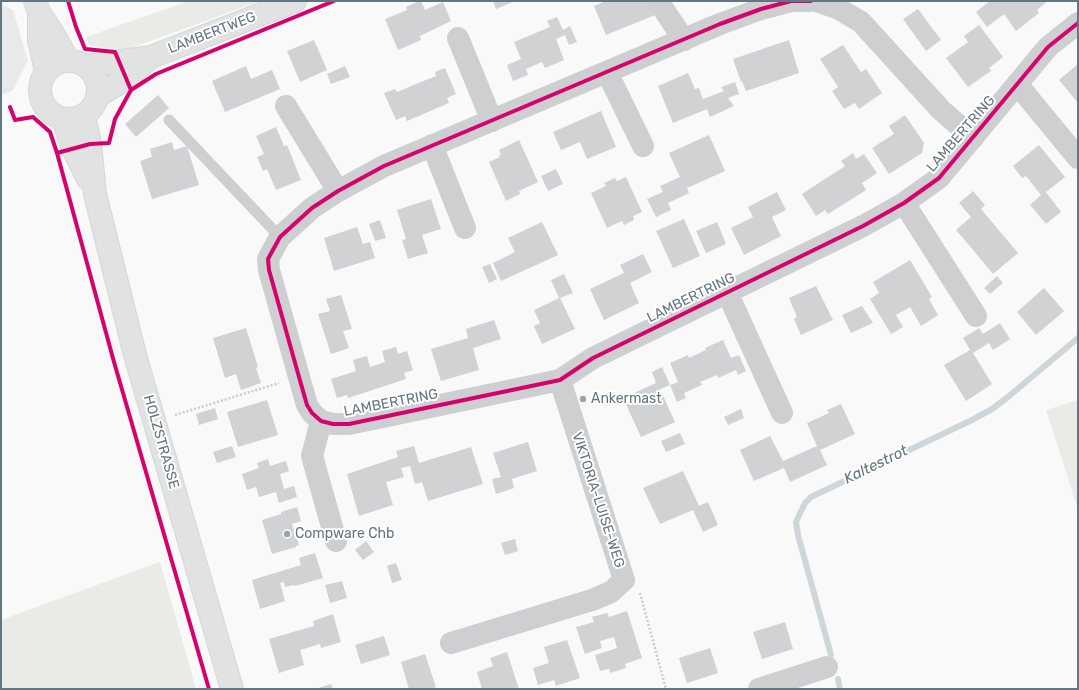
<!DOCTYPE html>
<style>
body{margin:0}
#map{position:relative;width:1079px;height:690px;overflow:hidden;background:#f9f9f9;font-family:Rubik,sans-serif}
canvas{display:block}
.frame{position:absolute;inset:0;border:2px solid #657683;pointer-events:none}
</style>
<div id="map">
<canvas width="1079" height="690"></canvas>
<div class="frame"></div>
</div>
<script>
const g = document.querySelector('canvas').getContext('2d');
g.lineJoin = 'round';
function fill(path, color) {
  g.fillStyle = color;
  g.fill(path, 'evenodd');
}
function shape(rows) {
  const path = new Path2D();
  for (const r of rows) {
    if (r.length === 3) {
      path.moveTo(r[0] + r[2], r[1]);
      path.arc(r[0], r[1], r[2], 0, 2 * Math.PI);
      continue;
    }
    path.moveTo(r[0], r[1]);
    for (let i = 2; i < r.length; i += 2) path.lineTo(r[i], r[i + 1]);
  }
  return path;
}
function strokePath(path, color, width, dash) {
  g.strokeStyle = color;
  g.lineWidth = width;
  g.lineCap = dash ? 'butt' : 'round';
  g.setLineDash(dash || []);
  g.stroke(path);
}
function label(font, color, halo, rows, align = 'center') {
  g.font = font + ' Rubik,sans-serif';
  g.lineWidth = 4;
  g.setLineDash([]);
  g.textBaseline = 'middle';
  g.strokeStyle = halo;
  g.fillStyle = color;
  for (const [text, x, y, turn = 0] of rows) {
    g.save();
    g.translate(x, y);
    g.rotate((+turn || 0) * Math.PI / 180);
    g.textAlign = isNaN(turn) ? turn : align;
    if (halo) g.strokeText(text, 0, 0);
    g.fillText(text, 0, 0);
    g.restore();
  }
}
fill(shape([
 [1,4,13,10,28,61,12,91,1,95]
]), '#e8e9e9');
fill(shape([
 [189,1,260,1,123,51,89,45,86,37],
 [1078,400,1078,509,1046,410],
 [160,562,196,689,1,689,1,620]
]), '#e8ebe6');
strokePath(shape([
 [831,655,798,535,796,522,805,503,811,497,972,420,992,409,1008,397,1078,338],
 [838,679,840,689]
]), '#ced6d9', 6);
fill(shape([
 [419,1,421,1,425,10,443,2,451,21,420,36,421,40,398,50,385,19,407,10,406,7],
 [493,1,515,1,496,9],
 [606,1,649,1,655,15,606,35,594,6],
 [990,1,1048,1,1037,10,1039,13,1016,31,1004,14,987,27,976,12],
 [918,9,941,40,926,51,903,19],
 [557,17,563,30,570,26,577,42,569,45,565,35,556,39,564,60,545,68,542,62,526,69,528,75,513,81,507,65,521,59,514,42,550,27,547,21],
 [979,25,1003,57,989,68,991,71,968,87,946,58,968,42,964,36],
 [314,40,327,70,300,82,287,51],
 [789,40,799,73,746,91,742,81,741,82,733,59],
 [843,45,861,72,866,69,882,93,859,109,855,103,844,109,832,91,838,87,820,59],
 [1078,64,1078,103,1059,80],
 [246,66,251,79,272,70,280,89,225,112,212,81],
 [345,66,350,77,331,84,327,74],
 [445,68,456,94,447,98,449,103,407,121,405,116,396,120,384,93,395,89,397,92,416,84,436,76,435,72],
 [688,73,695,89,699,88,703,99,724,91,721,87,735,82,739,94,728,98,734,106,710,117,707,109,673,123,658,86],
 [158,95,169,108,136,137,125,124],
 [601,111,616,147,587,159,580,142,561,150,553,132],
 [905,115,924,143,922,153,889,174,872,148,894,134,889,126],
 [276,127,284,146,287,145,301,180,276,190,267,169,263,171,257,157,264,154,256,136],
 [709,135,725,171,687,188,689,193,668,203,671,210,656,217,647,199,663,192,660,186,680,177,669,153],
 [519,140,538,182,519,191,520,194,506,201,489,162,500,157,499,155,501,155,499,150],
 [172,142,174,150,187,146,199,185,152,199,140,161,152,157,150,149],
 [1039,145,1065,177,1046,192,1061,212,1046,224,1030,205,1041,195,1026,176,1022,178,1013,166],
 [853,153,856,159,864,154,877,173,862,183,866,190,828,214,825,210,816,216,802,194,845,166,841,161],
 [556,169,563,184,548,191,541,176],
 [626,177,642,212,633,216,634,220,624,225,622,221,607,228,591,193,606,186,604,183,615,178,617,181],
 [973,191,985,205,981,209,1018,253,993,274,969,245,956,230,971,217,959,203],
 [777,192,786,210,772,217,781,236,744,255,731,228,753,217,748,207],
 [431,199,441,229,422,235,428,253,408,259,402,240,406,239,397,210],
 [684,219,700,256,673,268,656,231],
 [380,220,386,238,375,241,369,224],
 [542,222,558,255,501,281,493,263,515,252,508,238],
 [717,222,726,244,706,253,696,231],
 [357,227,363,244,370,242,375,258,334,271,324,238],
 [643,254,652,272,630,283,639,303,604,320,590,289,624,273,620,265],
 [910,260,932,297,929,299,938,315,921,326,910,307,896,315,903,327,891,334,870,299,879,293,873,282],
 [490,264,497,279,489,283,482,267],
 [564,274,573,293,560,298,575,329,542,344,534,326,540,323,534,310,559,298,551,280],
 [997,276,1003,283,990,294,984,288],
 [816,286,833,320,801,335,794,319,797,317,789,298],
 [1044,288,1064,311,1036,335,1017,312],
 [341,295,352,329,343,331,349,348,331,354,318,314,330,311,326,299],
 [862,306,873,323,851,333,842,315],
 [494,320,501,339,473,348,479,370,441,381,431,349,468,338,466,329],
 [1000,323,1010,339,993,350,989,343,973,353,992,384,966,401,944,365,970,350,963,338,979,328,983,334],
 [246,328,258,367,256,368,261,383,241,390,236,374,225,378,213,338],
 [723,340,731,358,739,355,746,371,738,375,736,370,718,378,717,375,700,382,702,385,684,393,686,398,677,402,670,385,678,382,670,363,688,355,689,358,706,350,705,348],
 [396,347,398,354,407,351,413,370,404,373,406,379,348,398,347,395,337,398,331,379,356,371,353,360,367,356,370,367,385,362,382,351],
 [662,367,670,385,660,389,675,422,641,437,623,398,656,383,652,372],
 [267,400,278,435,238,447,227,412],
 [841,404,855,434,820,450,827,465,790,482,784,468,754,481,740,450,770,436,783,461,817,446,807,423,829,413,827,410],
 [215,408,218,419,199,425,196,414],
 [741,409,744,418,728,425,724,417],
 [680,433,685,444,666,452,661,441],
 [528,442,537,471,512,479,514,488,496,494,492,479,501,477,493,453],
 [232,446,236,457,217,463,213,452],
 [414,446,419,463,471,447,483,484,428,501,422,482,415,484,410,466,401,468,404,477,386,482,393,505,359,516,347,474,398,457,396,451],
 [268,459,270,466,286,461,289,471,280,474,284,489,294,486,297,497,279,503,276,492,259,497,256,487,247,490,242,474,259,468,257,463],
 [683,471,699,506,708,502,718,525,703,532,693,510,660,524,643,488],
 [297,507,301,521,292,524,299,545,296,546,296,547,272,554,262,520,281,514,281,512],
 [515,539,518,551,505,555,501,543],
 [366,541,374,552,363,560,355,550],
 [315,553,323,578,295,586,294,585,285,587,284,582,280,583,285,601,260,609,252,580,301,565,299,558],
 [396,563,402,580,392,583,387,566],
 [342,581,347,598,330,603,325,585],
 [627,611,642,658,625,664,626,668,610,673,609,669,600,671,595,655,617,648,614,637,600,641,602,648,585,654,576,627,594,622,592,617,607,613,609,617],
 [333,614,341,642,321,648,320,644,300,650,304,665,279,673,269,639,314,626,313,621],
 [785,622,793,649,762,659,753,632],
 [384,636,390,655,361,664,355,645],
 [567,640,580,678,556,686,554,680,538,685,533,668,549,663,544,647],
 [710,648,718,673,687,683,679,658],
 [507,652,519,689,482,689,477,672,493,666,490,658],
 [425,654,436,687,431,689,409,689,401,662],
 [331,684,333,689,315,689]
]), '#d0d2d3');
const secondary = shape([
 [35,1,39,12,54,35,68,60],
 [39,12,39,40,46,71],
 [69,90,29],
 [87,66,151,57,295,1],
 [98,96,127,78,151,57],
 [84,115,90,144,95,194,135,355,232,689],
 [63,119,73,149,88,179]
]);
strokePath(secondary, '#d5d6d7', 24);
strokePath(shape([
 [175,415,279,383],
 [640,593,666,689]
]), '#cbcccd', 2.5, [2, 2]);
strokePath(shape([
 [169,120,280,237]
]), '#cecfd0', 11);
strokePath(shape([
 [658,1,684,40],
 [811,1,791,1,761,9,720,24,384,166,338,191,312,208,280,237,268,259,269,270,299,377,307,405,312,413,321,421,333,424,349,424,560,380,593,358,863,226,904,203,939,178,1048,47,1078,23],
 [816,1,837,8,861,22,941,110,973,138],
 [458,38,492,121],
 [607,72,643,146],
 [1017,84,1078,158],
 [286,106,338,191],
 [432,145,465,228],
 [904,203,976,316],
 [727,292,782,413],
 [321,421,312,456,336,541],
 [451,643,592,600,611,592,624,580,560,380],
 [759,689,827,667]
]), '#cecfd0', 22);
strokePath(secondary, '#e1e2e2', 22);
strokePath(shape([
 [811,1,791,1,761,9,720,24,384,166,338,191,312,208,280,237,268,259,269,270,299,377,307,405,312,413,321,421,333,424,349,424,560,380,593,358,863,226,904,203,939,178,1048,47,1078,23],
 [131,90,156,74,334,1],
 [10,107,15,120,33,117,50,132,57,153,90,144,109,143,115,119,131,90,115,52,85,49,76,27,68,1],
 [57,153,114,362,209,689]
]), '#d6006c', 4);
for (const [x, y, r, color] of [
 [583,399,4,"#99a4ac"],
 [287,534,4,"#99a4ac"]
]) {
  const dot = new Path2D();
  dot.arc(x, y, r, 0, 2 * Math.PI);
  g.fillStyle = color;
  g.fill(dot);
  strokePath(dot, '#fff', 1.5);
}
label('14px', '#657683', '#fff', [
 ["LAMBERTWEG",212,33,-21],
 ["LAMBERTRING",961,134,-49],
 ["LAMBERTRING",691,298,-26],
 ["LAMBERTRING",391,403,-11],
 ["HOLZSTRASSE",161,442,74],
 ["VIKTORIA-LUISE-WEG",598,500,72]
]);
label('14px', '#657683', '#fff', [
 ["Ankermast",591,399],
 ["Compware Chb",295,534]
], 'left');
label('italic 15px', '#60757c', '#fff', [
 ["Kaltestrot",876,465,-26]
]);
</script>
